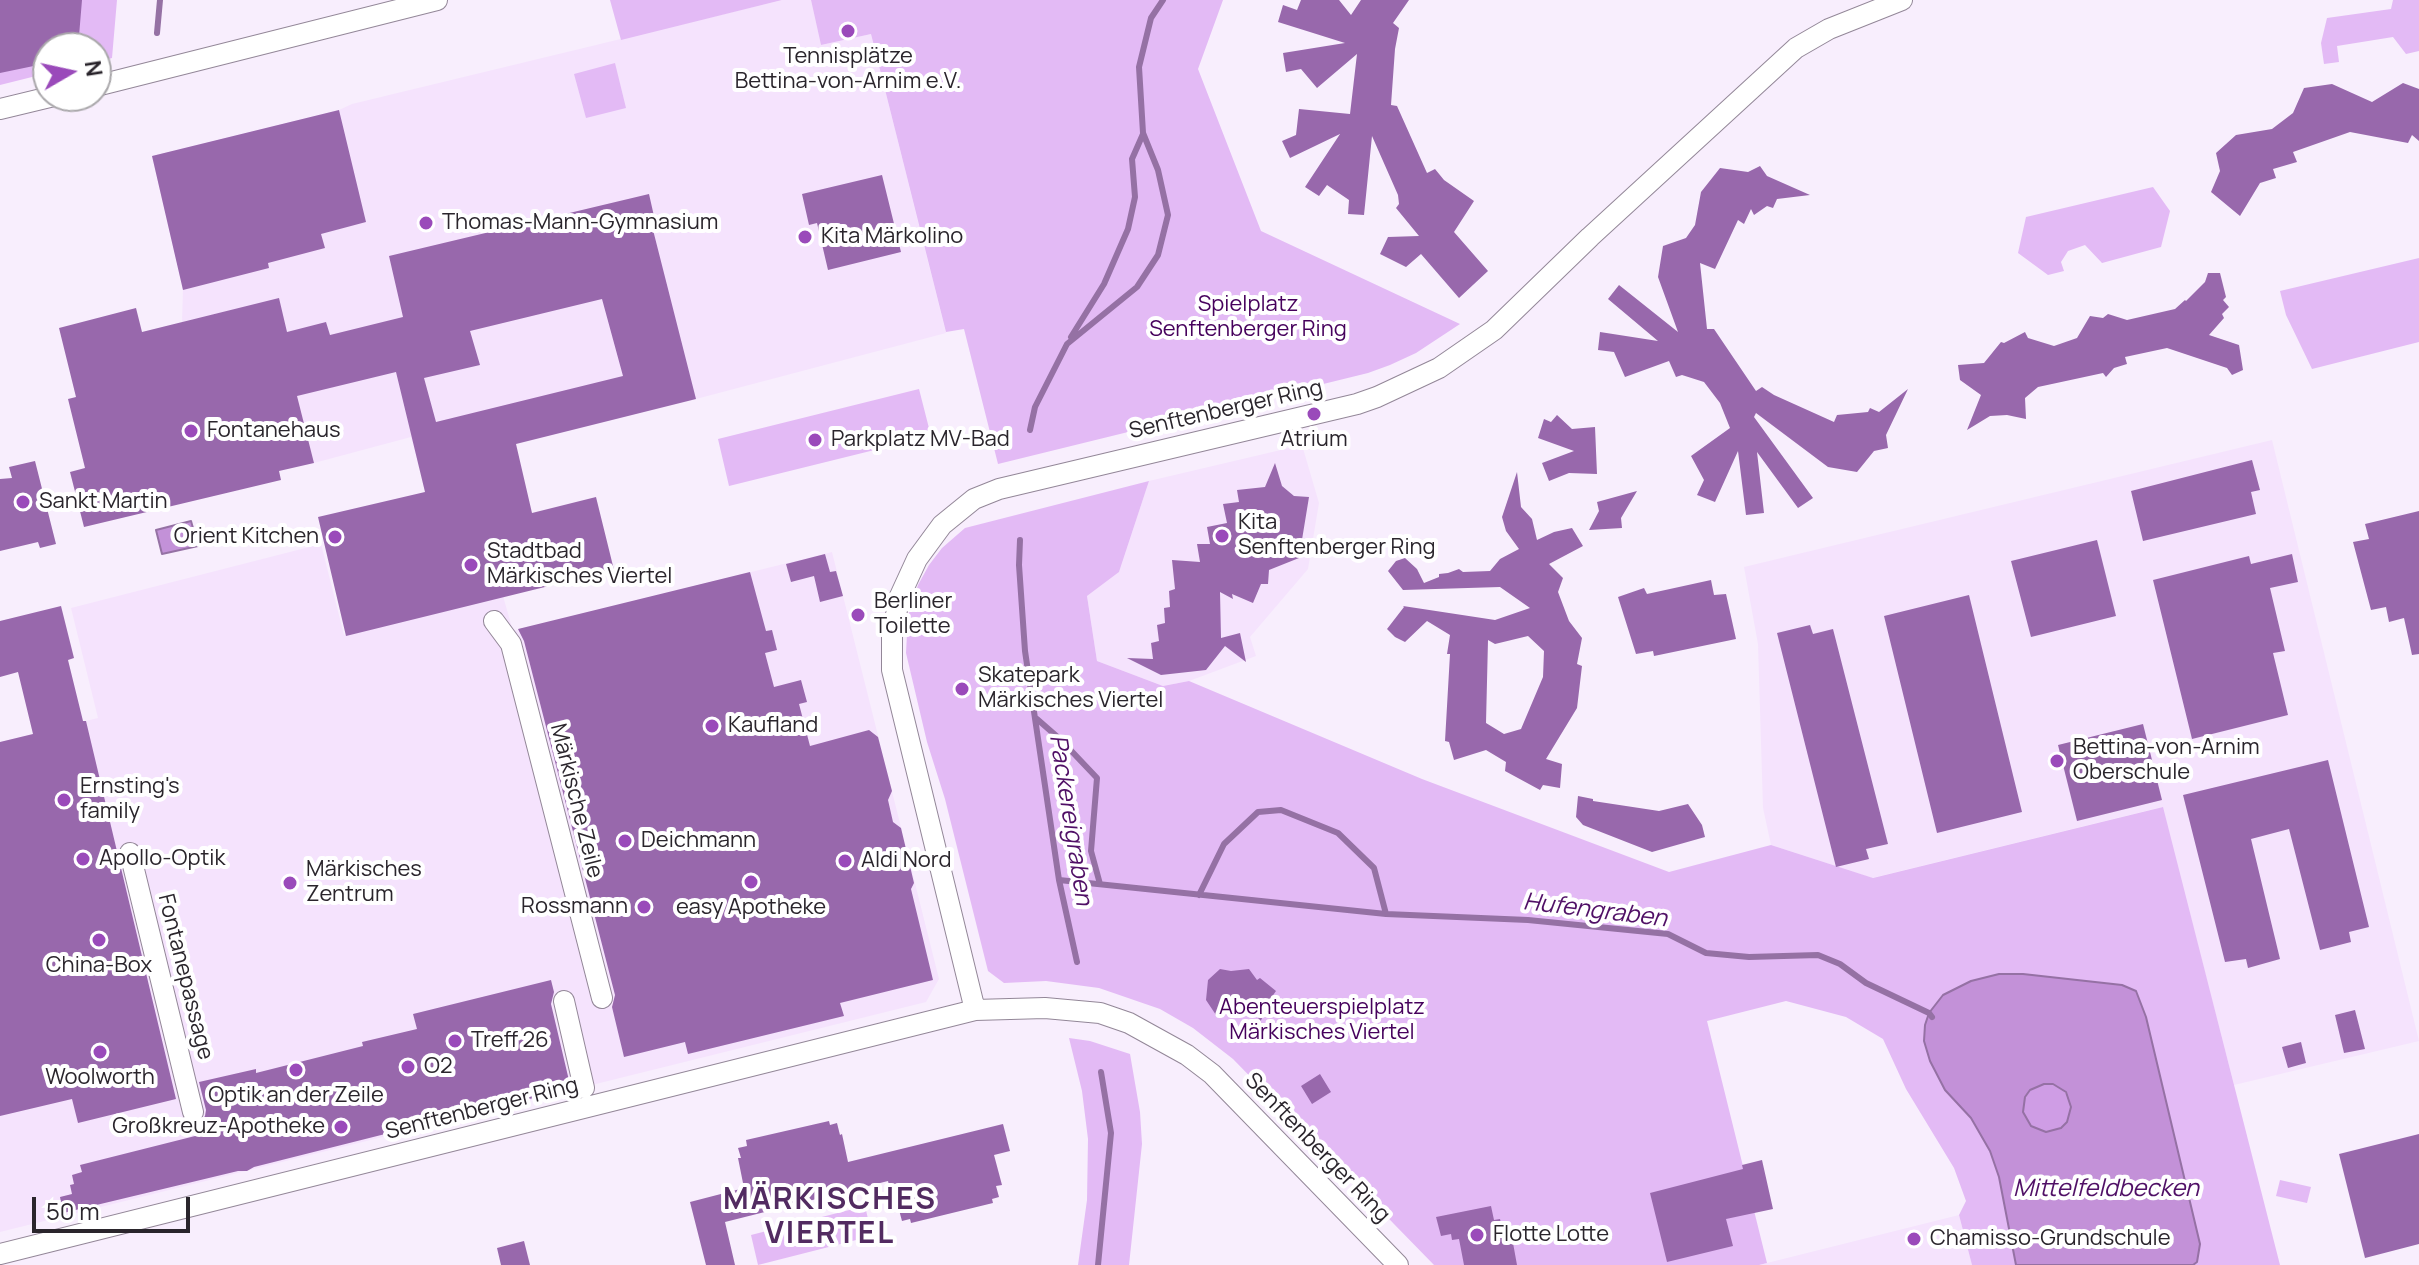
<!DOCTYPE html>
<meta charset="utf-8">
<style>
body{margin:0}
#map{position:relative;width:2419px;height:1265px;overflow:hidden;background:#f8eefd;font-family:Manrope,sans-serif}
canvas{display:block}
.north{position:absolute;left:32px;top:32px;width:80px;height:80px;box-sizing:border-box;background:#fff;border:2px solid #aaa8ab;border-radius:50%;rotate:81deg;font-size:22px;font-weight:700;line-height:32px;text-align:center;color:#2a252c}
.north::after{content:'';display:block;margin:auto;width:28px;height:36px;background:#9a4aba;clip-path:polygon(50% 0,100% 100%,50% 72%,0 100%)}
.scale{position:absolute;left:32px;top:1197px;width:158px;height:36px;box-sizing:border-box;border:4px solid #2a252c;border-top:0;padding-left:10px;font-size:24px;line-height:28px;white-space:nowrap;color:#2a252c;-webkit-text-stroke:6px #fff;paint-order:stroke}
</style>
<div id="map">
<canvas width="2419" height="1265"></canvas>
<div class="north">N</div>
<div class="scale">50 m</div>
</div>
<script>
const g = document.querySelector('canvas').getContext('2d');
g.lineJoin = 'round';
function fill(path, color) {
  g.fillStyle = color;
  g.fill(path, 'evenodd');
}
function shape(rows) {
  const path = new Path2D();
  for (const r of rows) {
    if (r.length === 3) {
      path.moveTo(r[0] + r[2], r[1]);
      path.arc(r[0], r[1], r[2], 0, 2 * Math.PI);
      continue;
    }
    path.moveTo(r[0], r[1]);
    for (let i = 2; i < r.length; i += 2) path.lineTo(r[i], r[i + 1]);
  }
  return path;
}
function strokePath(path, color, width, dash) {
  g.strokeStyle = color;
  g.lineWidth = width;
  g.lineCap = dash ? 'butt' : 'round';
  g.setLineDash(dash || []);
  g.stroke(path);
}
function label(font, color, halo, rows, align = 'center') {
  g.font = font + ' Manrope,sans-serif';
  g.lineWidth = 8;
  g.setLineDash([]);
  g.textBaseline = 'middle';
  g.strokeStyle = halo;
  g.fillStyle = color;
  for (const [text, x, y, turn = 0] of rows) {
    g.save();
    g.translate(x, y);
    g.rotate((+turn || 0) * Math.PI / 180);
    g.textAlign = isNaN(turn) ? turn : align;
    if (halo) g.strokeText(text, 0, 0);
    g.fillText(text, 0, 0);
    g.restore();
  }
}
fill(shape([
 [782,0,811,0,821,45,871,34,946,333,696,399,419,468,411,437,314,463,297,396,279,299,182,322,183,290,152,156,339,110,352,104],
 [2272,440,2419,1041,2234,1085,2162,807,1872,878,1771,845,1763,808,1758,644,1744,567],
 [1302,445,1319,503,1308,569,1250,637,1256,656,1189,681,1163,686,1097,661,1087,596,1119,572,1149,481],
 [321,544,344,635,503,596,513,631,832,552,939,979,926,1002,0,1232,0,742,98,718,71,608],
 [1959,1215,1972,1265,1759,1265]
]), '#f5e3fd');
fill(shape([
 [0,0,117,0,112,58,96,62,96,48,48,48,48,73,0,85],
 [610,0,782,0,621,40],
 [811,0,1223,0,1198,69,1261,231,1460,324,1416,353,1390,365,1368,373,998,464,964,329,946,332,871,34,821,45],
 [2393,0,2419,0,2419,51,2406,54,2393,37,2337,46,2339,62,2324,64,2321,43,2327,18,2391,9],
 [615,63,626,108,586,118,574,74],
 [2153,187,2170,211,2161,247,2102,263,2085,245,2068,251,2061,262,2064,271,2048,275,2018,253,2026,217],
 [2419,258,2419,342,2312,369,2286,315,2280,291],
 [919,389,931,436,729,486,718,439],
 [1149,481,1119,572,1087,596,1097,661,1163,686,1189,681,1422,779,1669,872,1771,845,1873,878,2163,807,2280,1265,2193,1265,2197,1262,2200,1244,2146,1017,2136,991,2122,985,2023,974,2000,974,1971,981,1945,1090,1971,1118,1990,1151,1999,1177,2016,1265,1972,1265,1959,1215,1966,1201,1954,1168,1906,1089,1883,1039,1846,1017,1786,1001,1707,1021,1767,1263,1759,1265,1434,1265,1233,1059,1193,1028,1160,1009,1099,988,1046,981,1004,983,988,971,945,799,927,742,906,653,908,616,918,585,929,565,942,548,965,528],
 [1069,1038,1090,1041,1130,1054,1140,1112,1142,1144,1129,1265,1078,1265,1087,1200,1088,1139,1082,1091],
 [2280,1180,2311,1187,2307,1203,2276,1196],
 [865,1206,872,1236,758,1265,751,1235]
]), '#e3baf5');
fill(shape([
 [2047,1108,24]
]), '#cf9de5');
const water = shape([
 [191,521,198,546,162,554,156,530,191,521],
 [1999,974,2023,974,2122,985,2136,991,2146,1017,2200,1244,2197,1262,2193,1265,2016,1265,1999,1177,1990,1151,1971,1118,1945,1090,1930,1061,1924,1041,1925,1025,1929,1013,1943,995,1971,981,1999,974],
 [2044,1084,2053,1084,2066,1092,2071,1107,2067,1122,2061,1128,2046,1132,2031,1126,2023,1112,2025,1097,2030,1090,2044,1084]
]);
fill(water, '#c391d8');
strokePath(water, '#9571a4', 2);
strokePath(shape([
 [157,33,160,0],
 [1071,337,1104,284,1128,229,1135,197,1132,159,1143,134],
 [1030,430,1035,407,1067,344,1137,287,1158,255,1168,215,1158,170,1143,133,1139,67,1151,18,1163,0],
 [1020,540,1019,565,1025,651,1059,880,1077,962],
 [1037,719,1061,740,1097,778,1091,851,1100,884],
 [1059,880,1386,914,1528,920,1668,934,1706,953,1749,957,1818,955,1840,964,1866,983,1929,1013,1932,1017],
 [1199,895,1224,844,1258,812,1281,810,1338,833,1374,868,1386,914],
 [1098,1265,1111,1133,1101,1072]
]), '#9571a4', 6);
fill(shape([
 [0,0,82,0,78,48,48,48,48,63,0,73],
 [1301,0,1339,0,1351,15,1361,0,1409,0,1393,23,1399,28,1395,49,1391,105,1397,106,1427,173,1435,169,1444,180,1474,201,1454,232,1488,271,1459,298,1421,254,1406,267,1380,254,1388,237,1419,236,1396,208,1399,204,1398,195,1372,136,1364,215,1348,214,1349,200,1327,185,1319,196,1305,187,1340,134,1290,158,1282,141,1296,135,1299,109,1350,114,1357,54,1317,88,1301,69,1286,72,1283,53,1345,43,1278,22,1283,5,1297,10],
 [2403,83,2419,89,2419,141,2412,135,2408,143,2350,132,2293,152,2297,162,2273,169,2276,178,2260,183,2240,216,2211,192,2220,171,2216,153,2236,135,2272,129,2293,113,2304,88,2332,84,2372,102],
 [339,110,366,222,321,234,325,248,268,263,269,268,183,290,152,156],
 [1760,166,1767,176,1810,195,1777,199,1773,208,1767,206,1754,215,1751,209,1744,224,1738,220,1715,269,1700,263,1707,329,1714,329,1756,391,1762,387,1774,395,1834,422,1837,415,1868,412,1870,408,1879,412,1908,389,1886,435,1888,448,1874,451,1857,472,1828,467,1756,413,1754,417,1813,498,1798,508,1757,452,1764,513,1746,515,1738,451,1715,502,1697,495,1704,480,1691,456,1730,428,1720,403,1704,382,1682,375,1676,377,1669,361,1625,377,1614,352,1598,350,1600,332,1658,341,1608,299,1619,285,1678,332,1658,277,1663,246,1686,238,1695,225,1701,192,1720,168,1748,172],
 [882,175,901,252,828,270,817,223,809,225,802,194],
 [649,194,656,225,652,226,696,399,516,444,532,513,596,497,614,570,346,636,318,517,425,492,396,372,297,396,314,463,279,471,281,480,84,527,70,472,85,468,68,399,76,397,59,328,136,308,142,332,279,298,287,332,326,322,330,335,403,317,389,256],
 [602,299,623,376,436,422,424,378,480,365,470,331],
 [2208,273,2220,273,2226,297,2223,300,2229,307,2222,314,2224,318,2209,335,2239,345,2243,370,2232,375,2227,368,2167,348,2125,357,2127,364,2114,368,2106,377,2103,373,2038,387,2025,398,2026,419,2007,415,1990,416,1967,430,1981,395,1960,380,1958,365,1984,363,2001,342,2004,343,2025,332,2028,338,2054,346,2077,338,2090,316,2103,318,2108,314,2127,320,2175,309,2185,300,2186,301,2205,282],
 [1557,415,1572,429,1595,427,1597,474,1569,473,1549,481,1542,463,1574,451,1538,438,1544,419,1551,422],
 [2252,460,2260,490,2251,492,2256,514,2143,541,2131,491],
 [35,461,56,544,40,548,38,542,0,551,0,479,12,478,9,467],
 [1275,463,1282,486,1294,496,1309,497,1299,558,1269,570,1268,584,1261,584,1253,603,1232,594,1233,599,1220,592,1221,638,1240,633,1246,662,1225,646,1206,670,1161,675,1127,658,1153,659,1151,643,1159,641,1157,625,1165,623,1164,608,1170,607,1169,591,1175,589,1172,560,1200,562,1197,544,1210,544,1207,527,1227,523,1223,504,1239,502,1237,490,1265,487],
 [1517,472,1521,507,1532,519,1537,540,1554,532,1572,528,1583,546,1549,564,1563,578,1558,592,1569,621,1582,638,1577,664,1582,666,1577,708,1546,759,1562,764,1560,788,1543,785,1540,790,1505,771,1506,762,1486,750,1454,760,1449,742,1445,741,1450,654,1447,654,1450,635,1427,621,1405,642,1395,637,1387,629,1404,607,1403,606,1495,620,1530,608,1500,587,1403,590,1388,571,1396,561,1405,558,1417,569,1424,583,1439,577,1439,574,1448,573,1459,569,1463,572,1490,571,1500,559,1519,549,1506,531,1502,517],
 [1528,636,1544,651,1543,677,1521,729,1504,734,1486,723,1488,640,1495,644],
 [1637,491,1621,518,1622,528,1589,530,1599,511,1597,502],
 [2419,511,2419,654,2412,655,2404,618,2389,622,2386,607,2371,610,2353,542,2369,539,2365,524],
 [2097,540,2116,616,2031,637,2011,561],
 [825,554,830,572,836,571,843,596,820,602,814,576,791,582,786,564],
 [2292,554,2298,582,2270,588,2285,651,2273,653,2288,715,2192,739,2153,580,2249,556,2251,564],
 [750,572,766,631,772,630,777,650,765,653,774,687,801,680,807,702,799,704,810,746,869,730,878,737,892,791,888,800,893,822,901,828,914,883,911,889,933,980,840,1003,844,1016,688,1054,685,1042,624,1057,612,1007,615,995,524,641,518,629],
 [1711,580,1714,595,1726,594,1736,639,1654,656,1653,651,1636,654,1618,597,1644,588,1647,594],
 [1969,595,2022,812,1937,833,1884,616],
 [61,606,74,658,68,660,83,721,86,721,176,1099,78,1123,72,1099,0,1116,0,742,33,734,18,672,0,677,0,621],
 [1810,625,1813,634,1833,629,1888,844,1866,849,1869,859,1836,867,1777,633],
 [2143,724,2162,800,2077,821,2058,745],
 [2328,760,2369,927,2349,932,2351,942,2320,950,2289,829,2251,839,2280,959,2248,968,2246,959,2225,962,2183,795],
 [1578,796,1593,799,1593,801,1659,811,1688,804,1702,825,1705,837,1652,852,1583,825,1576,817],
 [1220,969,1231,971,1249,969,1257,980,1260,978,1276,991,1269,1001,1260,1023,1254,1005,1242,1017,1226,1013,1216,1015,1206,1000,1208,980],
 [551,980,554,992,551,1004,571,1089,425,1124,418,1128,409,1128,254,1167,247,1171,238,1171,63,1213,60,1197,72,1194,70,1185,74,1184,72,1175,82,1172,80,1165,203,1134,200,1123,205,1116,206,1110,199,1082,256,1069,256,1073,363,1046,362,1042,417,1029,413,1014],
 [2355,1010,2365,1049,2344,1053,2335,1015],
 [2301,1042,2306,1063,2288,1068,2282,1047],
 [1320,1074,1331,1092,1312,1104,1301,1086],
 [829,1121,830,1125,837,1123,840,1135,842,1134,848,1162,1003,1124,1010,1151,994,1155,1002,1185,996,1186,999,1197,992,1199,993,1203,911,1223,910,1219,902,1221,899,1210,895,1211,888,1181,725,1222,735,1265,706,1265,690,1202,744,1188,738,1158,741,1158,738,1148,747,1146,746,1140],
 [2419,1134,2419,1244,2365,1258,2339,1154],
 [1762,1160,1773,1209,1726,1219,1733,1246,1667,1262,1650,1193,1743,1169,1742,1165],
 [1491,1206,1494,1220,1500,1219,1506,1245,1513,1243,1517,1265,1464,1265,1459,1239,1452,1240,1451,1234,1441,1236,1436,1217],
 [524,1241,530,1265,501,1265,497,1248]
]), '#9868ac');
const street = shape([
 [96,86,437,0],
 [0,109,54,96],
 [494,621,511,644,602,998],
 [130,853,193,1112],
 [564,1001,584,1088],
 [975,1010,892,670,892,633,900,596,917,559,942,525,974,499,999,489,1357,404,1377,397,1439,368,1494,330,1590,237,1796,48,1829,29,1902,0],
 [0,1254,975,1010,1045,1008,1100,1013,1129,1023,1187,1055,1212,1074,1398,1265]
]);
strokePath(street, '#938798', 22);
strokePath(street, '#fff', 20);
for (const [x, y, r, color] of [
 [848,31,8,"#9a4aba"],
 [426,223,8,"#9a4aba"],
 [805,237,8,"#9a4aba"],
 [1314,414,8,"#9a4aba"],
 [191,431,8,"#9a4aba"],
 [815,440,8,"#9a4aba"],
 [23,502,8,"#9a4aba"],
 [1222,536,8,"#9a4aba"],
 [335,537,8,"#9a4aba"],
 [471,565,8,"#9a4aba"],
 [858,615,8,"#9a4aba"],
 [962,689,8,"#9a4aba"],
 [712,726,8,"#9a4aba"],
 [2057,761,8,"#9a4aba"],
 [64,800,8,"#9a4aba"],
 [625,841,8,"#9a4aba"],
 [83,859,8,"#9a4aba"],
 [845,861,8,"#9a4aba"],
 [751,882,8,"#9a4aba"],
 [290,883,8,"#9a4aba"],
 [644,907,8,"#9a4aba"],
 [99,940,8,"#9a4aba"],
 [455,1041,8,"#9a4aba"],
 [100,1052,8,"#9a4aba"],
 [408,1067,8,"#9a4aba"],
 [296,1070,8,"#9a4aba"],
 [341,1127,8,"#9a4aba"],
 [1477,1235,8,"#9a4aba"],
 [1914,1239,8,"#9a4aba"]
]) {
  const dot = new Path2D();
  dot.arc(x, y, r, 0, 2 * Math.PI);
  g.fillStyle = color;
  g.fill(dot);
  strokePath(dot, '#fff', 3);
}
label('22px', '#2a252c', '#fff', [
 ["Tennisplätze",848,57,"center"],
 ["Bettina-von-Arnim e.V.",848,82,"center"],
 ["Thomas-Mann-Gymnasium",442,223],
 ["Kita Märkolino",821,237],
 ["Fontanehaus",207,431],
 ["Parkplatz MV-Bad",831,440],
 ["Atrium",1314,440,"center"],
 ["Sankt Martin",39,502],
 ["Kita",1238,523],
 ["Senftenberger Ring",1238,548],
 ["Orient Kitchen",319,537,"right"],
 ["Stadtbad",487,552],
 ["Märkisches Viertel",487,577],
 ["Berliner",874,602],
 ["Toilette",874,627],
 ["Skatepark",978,676],
 ["Märkisches Viertel",978,701],
 ["Kaufland",728,726],
 ["Bettina-von-Arnim",2073,748],
 ["Oberschule",2073,773],
 ["Ernsting's",80,787],
 ["family",80,812],
 ["Deichmann",641,841],
 ["Apollo-Optik",99,859],
 ["Aldi Nord",861,861],
 ["Märkisches",306,870],
 ["Zentrum",306,895],
 ["Rossmann",628,907,"right"],
 ["easy Apotheke",751,908,"center"],
 ["China-Box",99,966,"center"],
 ["Treff 26",471,1041],
 ["O2",424,1067],
 ["Woolworth",100,1078,"center"],
 ["Optik an der Zeile",296,1096,"center"],
 ["Großkreuz-Apotheke",325,1127,"right"],
 ["Flotte Lotte",1493,1235],
 ["Chamisso-Grundschule",1930,1239]
], 'left');
label('22px', '#46015c', '#fff', [
 ["Spielplatz",1248,305],
 ["Senftenberger Ring",1248,330],
 ["Abenteuerspielplatz",1322,1008],
 ["Märkisches Viertel",1322,1033]
]);
label('22px', '#2a252c', '#fff', [
 ["Senftenberger Ring",1226,410,-13],
 ["Märkische Zeile",576,801,76],
 ["Fontanepassage",185,977,76],
 ["Senftenberger Ring",482,1109,-14],
 ["Senftenberger Ring",1317,1148,46]
]);
label('italic 24px', '#501066', '#fff', [
 ["Packereigraben",1070,820,81],
 ["Hufengraben",1595,911,7],
 ["Mittelfeldbecken",2106,1189]
]);
g.letterSpacing = '2px';
label('bold 30px', '#522b61', '#fff', [
 ["MÄRKISCHES",830,1201],
 ["VIERTEL",830,1235]
]);
g.letterSpacing = '0px';
</script>
